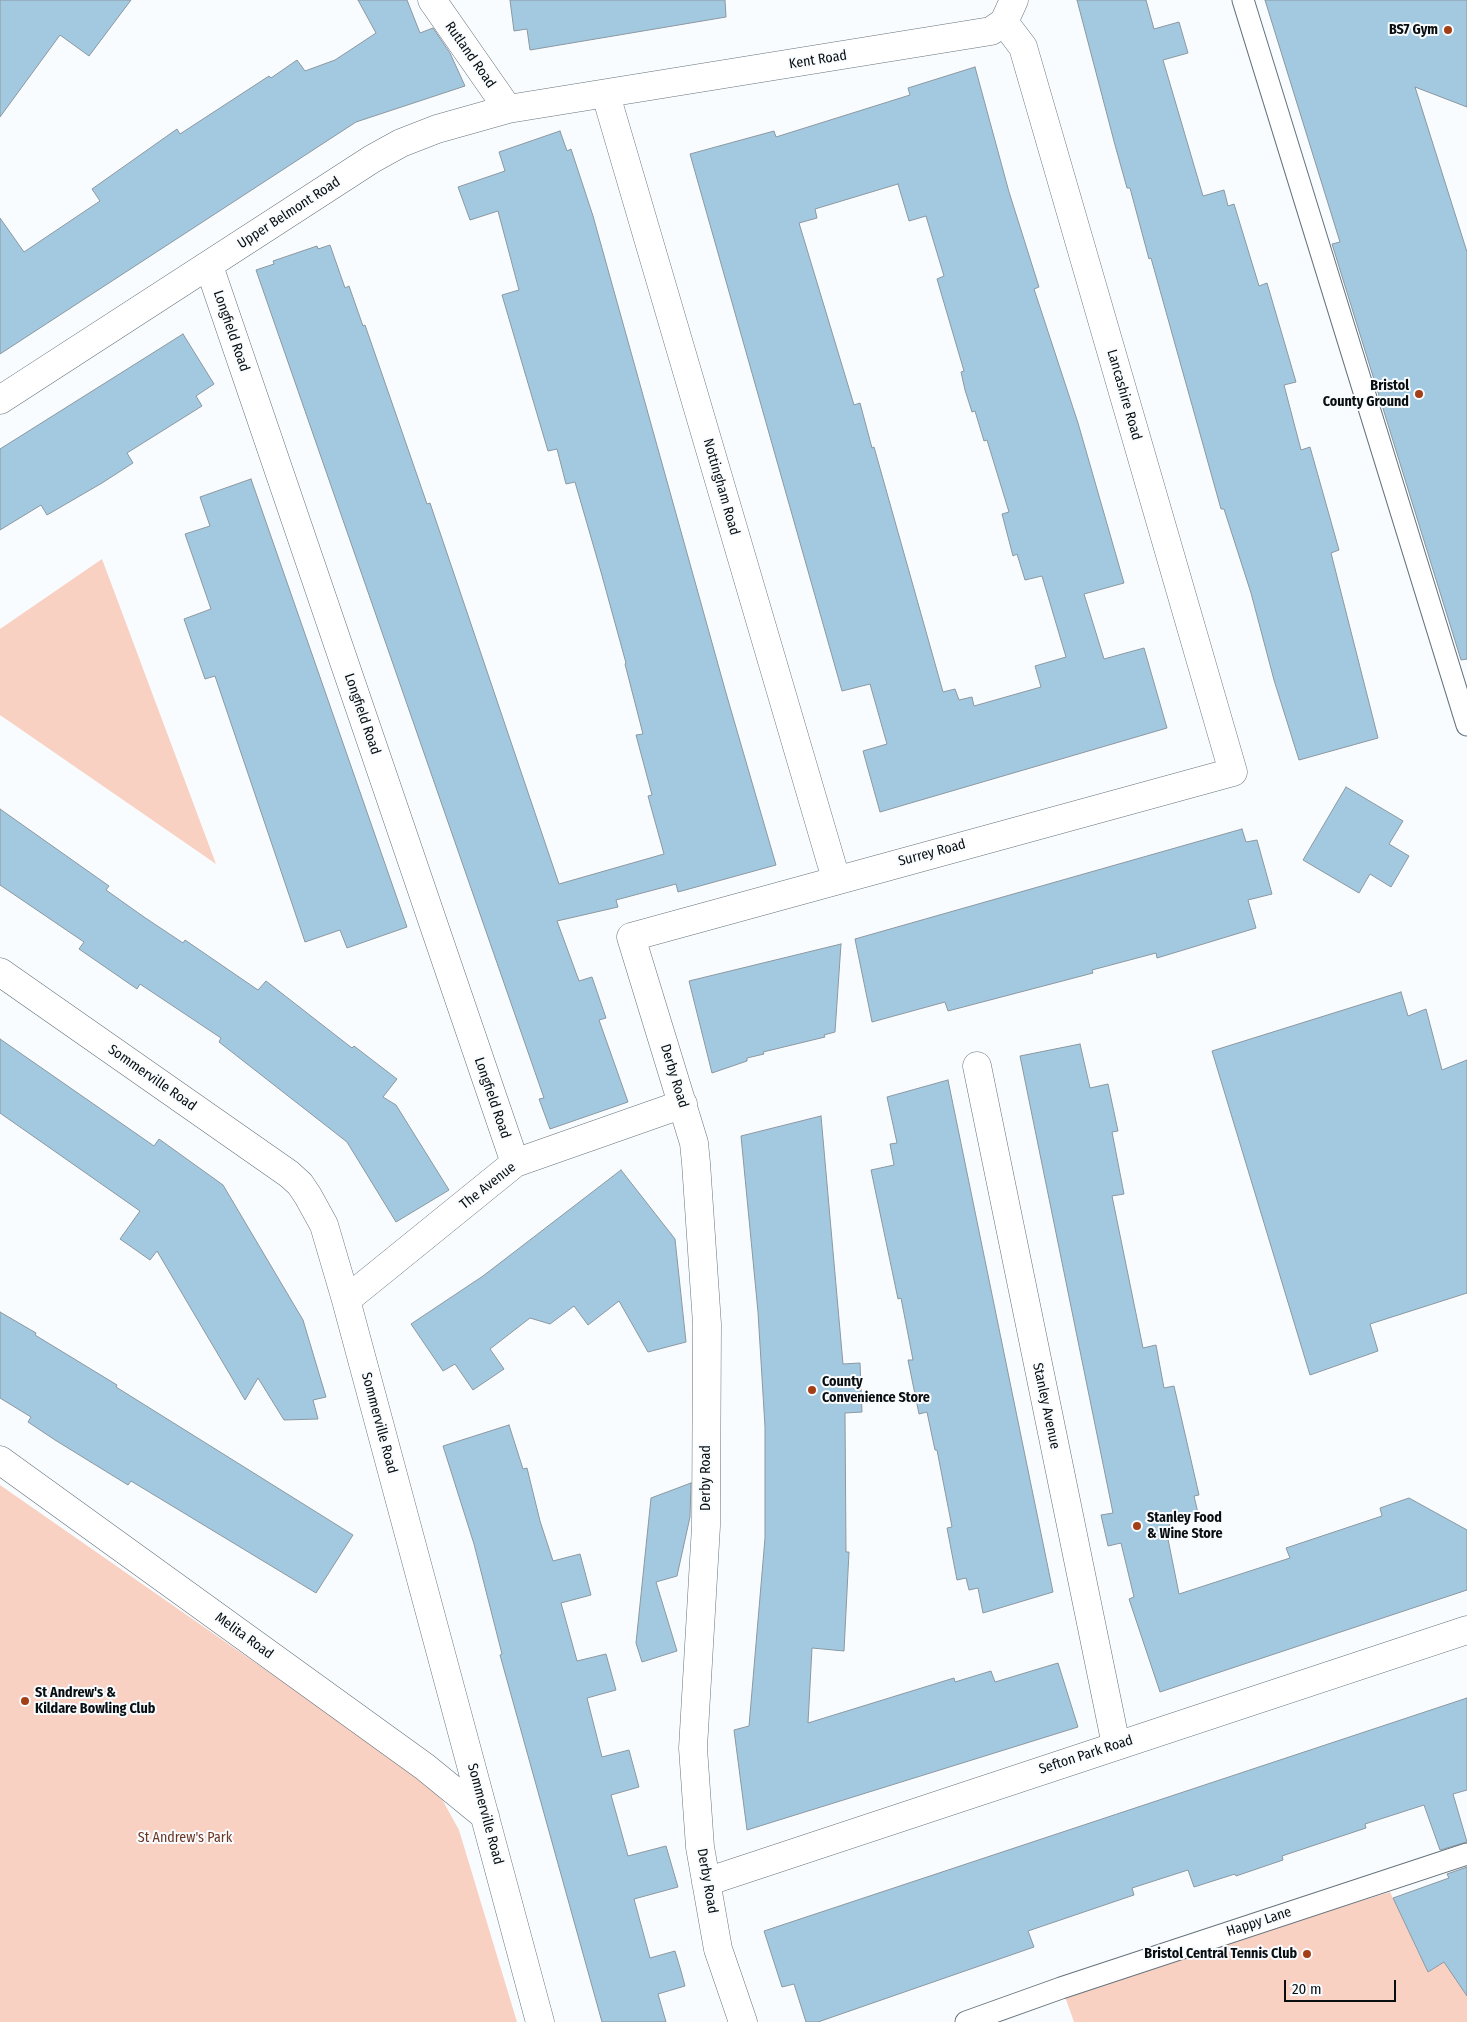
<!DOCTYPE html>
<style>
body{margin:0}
#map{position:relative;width:1467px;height:2022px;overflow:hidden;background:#f9fcfe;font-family:"Fira Sans Condensed",sans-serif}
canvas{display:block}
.scale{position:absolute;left:1284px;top:1980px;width:112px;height:22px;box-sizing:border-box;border:2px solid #090e11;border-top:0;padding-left:6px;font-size:15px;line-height:18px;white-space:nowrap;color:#090e11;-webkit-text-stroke:4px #f9fcfe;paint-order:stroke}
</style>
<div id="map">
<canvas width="1467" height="2022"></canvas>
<div class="scale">20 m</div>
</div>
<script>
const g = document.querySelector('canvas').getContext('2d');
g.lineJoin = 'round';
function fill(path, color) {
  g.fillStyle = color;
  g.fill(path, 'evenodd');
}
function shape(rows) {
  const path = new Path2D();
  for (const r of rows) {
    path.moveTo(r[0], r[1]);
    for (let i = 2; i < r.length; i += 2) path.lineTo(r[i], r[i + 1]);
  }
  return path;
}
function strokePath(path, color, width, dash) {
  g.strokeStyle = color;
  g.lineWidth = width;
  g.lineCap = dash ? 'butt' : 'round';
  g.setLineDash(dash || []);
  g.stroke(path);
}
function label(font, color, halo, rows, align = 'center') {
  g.font = font + ' "Fira Sans Condensed",sans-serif';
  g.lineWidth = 4;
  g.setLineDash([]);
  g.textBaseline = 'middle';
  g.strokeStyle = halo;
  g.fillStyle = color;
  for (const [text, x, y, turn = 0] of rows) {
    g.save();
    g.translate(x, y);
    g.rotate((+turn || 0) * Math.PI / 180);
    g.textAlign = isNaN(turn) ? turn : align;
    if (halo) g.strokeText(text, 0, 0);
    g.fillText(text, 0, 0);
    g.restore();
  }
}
fill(shape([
 [102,559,216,864,0,715,0,629],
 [0,1485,418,1776,443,1801,459,1830,517,2022,0,2022],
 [1390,1892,1428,1972,1444,1962,1467,1996,1467,2022,1074,2022,1064,1994]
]), '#f9d1c3');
const building = shape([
 [0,0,131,0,89,56,60,35,0,117,0,0],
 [358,0,407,0,420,33,433,28,450,53,465,86,356,122,0,354,0,218,24,252,100,201,92,189,177,129,180,134,269,76,271,78,297,60,305,71,335,60,376,33,358,0],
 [510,0,725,0,726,17,530,50,527,29,514,31,510,0],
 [1077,0,1146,0,1154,29,1179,22,1188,53,1163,60,1203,196,1224,190,1228,206,1234,204,1259,286,1267,283,1296,382,1284,385,1301,450,1310,447,1339,550,1331,553,1378,738,1299,760,1274,680,1251,593,1224,509,1221,509,1151,258,1149,259,1130,188,1127,188,1115,145,1077,0],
 [1265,0,1467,0,1467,107,1415,87,1467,252,1467,659,1461,660,1332,244,1340,242,1265,0],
 [975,67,1009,192,1039,287,1034,289,1078,423,1124,583,1084,594,1104,659,1144,648,1167,728,880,812,863,751,887,744,870,684,842,691,690,154,774,131,776,137,910,95,908,88,975,67],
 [898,184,909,221,926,216,944,276,937,279,964,371,961,372,965,390,972,412,975,411,984,441,987,440,1009,512,1002,514,1013,556,1017,554,1025,580,1042,576,1066,657,1035,666,1041,687,974,706,972,697,959,700,955,689,943,692,874,447,872,448,860,403,854,405,799,223,817,218,815,209,898,184],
 [560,131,567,151,571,149,593,216,726,693,776,865,678,892,676,884,616,900,618,907,557,921,579,981,592,977,606,1018,599,1020,628,1102,550,1129,539,1099,544,1098,256,270,274,264,273,261,317,246,318,249,330,245,345,288,349,286,363,326,365,325,427,504,430,503,559,884,664,854,648,796,652,795,636,735,643,734,625,664,626,663,601,572,575,482,566,484,557,449,548,451,502,295,519,290,498,211,470,220,458,187,505,171,499,152,560,131],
 [183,334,214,384,196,396,202,406,127,453,133,463,102,483,47,515,41,505,0,530,0,449,183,334],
 [251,479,407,927,347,948,340,930,305,942,215,676,205,679,184,619,211,609,185,534,210,526,200,497,251,479],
 [1346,787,1403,821,1389,844,1409,856,1391,887,1370,874,1359,893,1303,860,1346,787],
 [0,809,109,886,106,890,144,917,183,943,185,940,258,990,266,981,352,1048,354,1046,397,1079,383,1097,396,1105,449,1190,396,1222,347,1142,219,1042,221,1038,140,984,137,989,79,949,84,942,0,885,0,809],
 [1242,829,1246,842,1257,840,1272,894,1248,900,1256,928,1157,958,1156,953,1092,970,1093,973,948,1011,945,1002,872,1022,855,939,1242,829],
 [841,944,835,1032,824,1035,825,1037,763,1052,764,1054,747,1058,747,1061,712,1073,689,981,841,944],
 [1401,992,1408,1016,1426,1009,1442,1070,1467,1060,1467,1293,1370,1324,1378,1351,1310,1375,1212,1051,1401,992],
 [0,1039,154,1146,159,1139,223,1185,303,1320,326,1397,313,1400,318,1419,284,1420,258,1378,245,1400,157,1251,150,1260,120,1239,140,1211,0,1113,0,1039],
 [1080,1044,1090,1088,1108,1084,1118,1131,1112,1132,1124,1194,1112,1196,1143,1348,1156,1345,1164,1388,1174,1386,1199,1495,1194,1496,1198,1513,1169,1519,1171,1533,1167,1534,1179,1594,1290,1558,1286,1548,1382,1516,1380,1508,1409,1498,1467,1530,1467,1590,1160,1692,1129,1599,1134,1597,1121,1543,1108,1546,1101,1515,1113,1513,1020,1056,1080,1044],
 [948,1080,1053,1592,983,1613,978,1588,969,1590,966,1578,957,1580,947,1528,952,1527,937,1450,935,1450,927,1412,919,1414,908,1360,913,1360,901,1298,898,1299,871,1170,894,1165,890,1144,897,1143,887,1097,948,1080],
 [821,1116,843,1364,860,1363,862,1412,845,1413,846,1552,849,1552,844,1651,812,1648,808,1723,954,1678,955,1682,991,1671,995,1682,1058,1663,1078,1727,747,1830,734,1730,749,1726,765,1538,765,1427,758,1312,741,1136,821,1116],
 [621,1170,675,1239,686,1342,648,1352,619,1301,588,1325,574,1306,550,1324,530,1318,490,1349,504,1369,473,1390,455,1364,443,1371,411,1324,483,1276,621,1170],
 [0,1312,36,1333,35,1335,117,1385,116,1387,353,1535,316,1593,131,1481,128,1485,55,1440,28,1422,31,1417,0,1398,0,1312],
 [509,1425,523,1469,527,1468,540,1521,553,1561,580,1554,591,1595,561,1603,577,1661,606,1654,616,1690,587,1698,602,1757,629,1750,639,1787,611,1795,628,1856,666,1846,678,1887,634,1899,650,1958,675,1951,681,1971,685,1986,658,1994,666,2022,602,2022,500,1655,502,1654,474,1544,443,1446,509,1425],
 [691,1483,690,1517,677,1576,656,1582,677,1651,642,1662,636,1643,651,1498,691,1483],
 [1467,1698,1467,1790,1453,1794,1467,1842,1440,1850,1424,1805,1365,1824,1366,1828,1282,1856,1283,1860,1236,1876,1235,1874,1194,1887,1188,1870,1132,1888,1134,1895,1028,1931,1034,1947,818,2022,806,2022,794,1984,782,1987,764,1931,1467,1698],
 [1467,1867,1467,1996,1444,1962,1428,1972,1393,1898,1449,1878,1447,1874,1467,1867]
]);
fill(building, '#a3c9e1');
strokePath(building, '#8b98a1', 1);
const lane = shape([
 [1243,0,1467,725],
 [966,2022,1061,1988,1467,1854]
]);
const street = shape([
 [432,0,508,109],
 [606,95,836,879],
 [209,266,515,1163],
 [0,400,372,159,401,143,437,129,508,109,991,31,1004,22,1014,0],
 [0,972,289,1174,300,1184,308,1196,324,1225,346,1300,540,2022],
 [977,1066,1116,1745],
 [346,1300,515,1163,683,1104],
 [0,1460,425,1767,485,1816],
 [706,1882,1467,1630],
 [743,2022,718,1949,700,1847,693,1748,706,1526,707,1324,696,1163,694,1143,631,937,1233,772,1023,47,1004,22]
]);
strokePath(lane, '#66737c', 23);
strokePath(street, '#66737c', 29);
strokePath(lane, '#fff', 21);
strokePath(street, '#fff', 28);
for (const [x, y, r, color] of [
 [1448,30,5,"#a43e17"],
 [1419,394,5,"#a43e17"],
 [812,1390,5,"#a43e17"],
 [1137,1526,5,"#a43e17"],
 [25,1701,5,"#a43e17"],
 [1307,1954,5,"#a43e17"]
]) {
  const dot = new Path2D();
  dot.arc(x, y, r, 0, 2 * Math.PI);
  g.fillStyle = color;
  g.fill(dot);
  strokePath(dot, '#f9fcfe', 2);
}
label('bold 14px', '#090e11', '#f9fcfe', [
 ["BS7 Gym",1438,30],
 ["Bristol",1409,386],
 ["County Ground",1409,402],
 ["County",822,1382,"left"],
 ["Convenience Store",822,1398,"left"],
 ["Stanley Food",1147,1518,"left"],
 ["& Wine Store",1147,1534,"left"],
 ["St Andrew's &",35,1693,"left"],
 ["Kildare Bowling Club",35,1709,"left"],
 ["Bristol Central Tennis Club",1297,1954]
], 'right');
label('14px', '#090e11', '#f9fcfe', [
 ["Rutland Road",470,55,55],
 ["Kent Road",818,60,-9],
 ["Upper Belmont Road",289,213,-33],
 ["Longfield Road",231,331,71],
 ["Lancashire Road",1124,395,74],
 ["Nottingham Road",721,487,74],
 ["Longfield Road",362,714,71],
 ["Surrey Road",932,853,-15],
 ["Derby Road",674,1076,73],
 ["Sommerville Road",152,1078,35],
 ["Longfield Road",492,1098,71],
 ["The Avenue",488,1186,-38],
 ["Stanley Avenue",1046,1406,78],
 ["Sommerville Road",379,1423,75],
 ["Derby Road",706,1478,-90],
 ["Melita Road",244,1636,36],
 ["Sefton Park Road",1086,1755,-18],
 ["Sommerville Road",485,1814,75],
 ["Derby Road",707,1881,80],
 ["Happy Lane",1259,1922,-18]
]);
label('14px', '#6b3522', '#f9fcfe', [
 ["St Andrew's Park",185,1838]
]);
</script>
